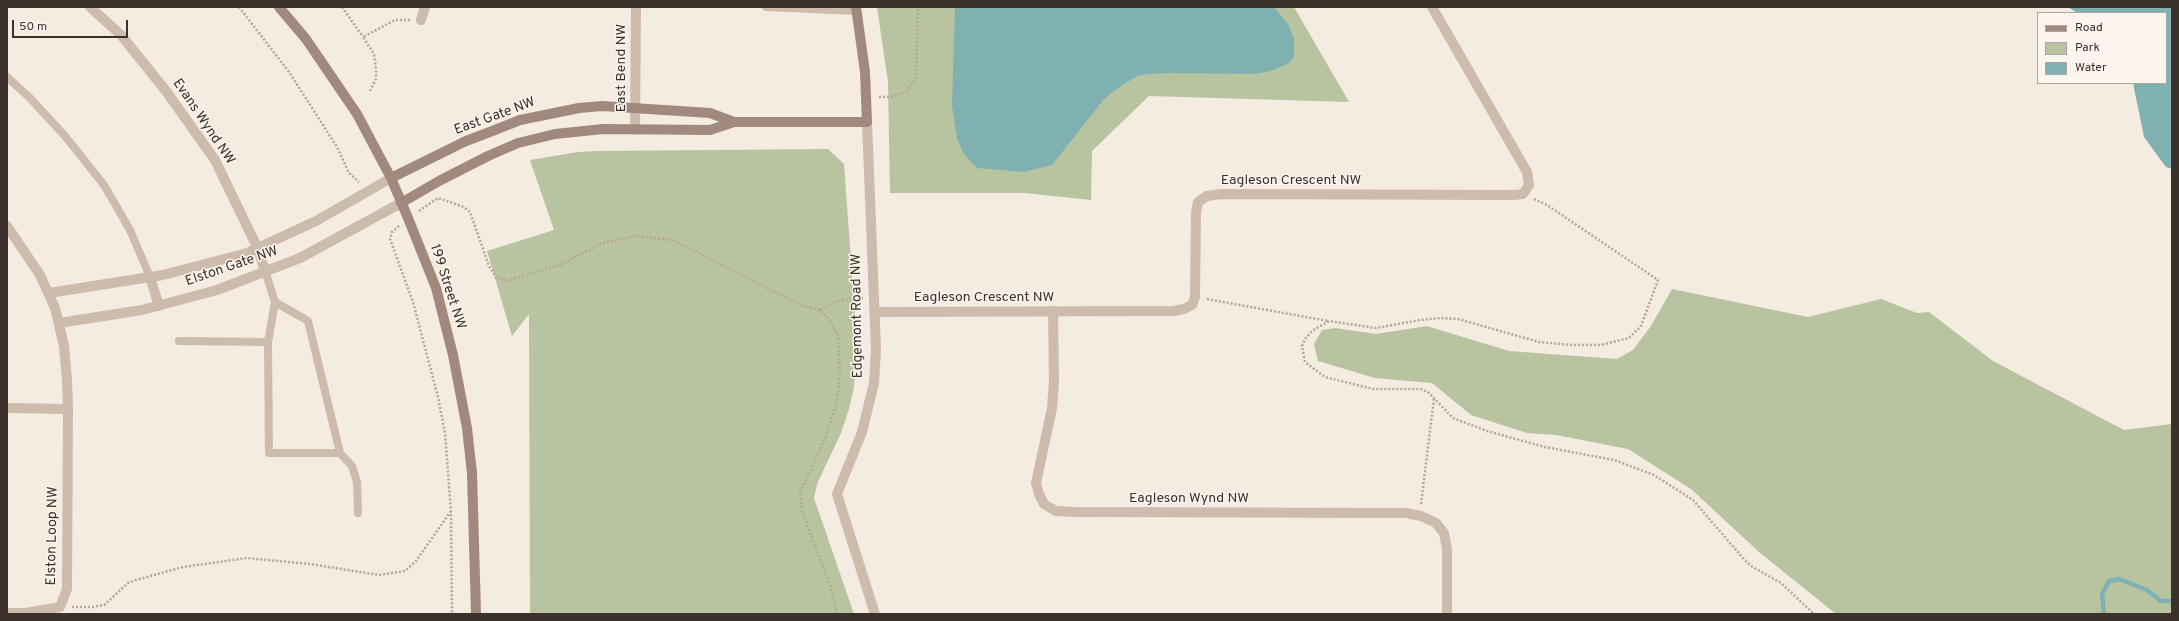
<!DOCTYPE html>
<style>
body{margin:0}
#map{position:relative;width:2179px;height:621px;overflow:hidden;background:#f4ebe1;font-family:Overpass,sans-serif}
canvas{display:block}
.frame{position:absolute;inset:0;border:8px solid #3b302b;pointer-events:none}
.legend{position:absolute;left:2037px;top:12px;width:130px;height:72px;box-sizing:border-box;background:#fbf5ee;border:1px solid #aea6a0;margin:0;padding:5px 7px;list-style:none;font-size:12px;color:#3b302b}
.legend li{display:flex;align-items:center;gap:8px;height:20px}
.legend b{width:20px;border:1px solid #aea6a0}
.scale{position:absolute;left:12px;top:20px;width:116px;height:18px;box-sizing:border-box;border:2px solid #3b302b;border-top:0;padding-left:5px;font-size:12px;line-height:14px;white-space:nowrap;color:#3b302b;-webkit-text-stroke:3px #fbf5ee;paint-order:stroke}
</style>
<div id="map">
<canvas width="2179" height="621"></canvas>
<div class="frame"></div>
<ul class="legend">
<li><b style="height:5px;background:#a18a7d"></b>Road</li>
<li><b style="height:11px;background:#b8c4a0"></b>Park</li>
<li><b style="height:11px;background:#7fb0b2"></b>Water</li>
</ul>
<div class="scale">50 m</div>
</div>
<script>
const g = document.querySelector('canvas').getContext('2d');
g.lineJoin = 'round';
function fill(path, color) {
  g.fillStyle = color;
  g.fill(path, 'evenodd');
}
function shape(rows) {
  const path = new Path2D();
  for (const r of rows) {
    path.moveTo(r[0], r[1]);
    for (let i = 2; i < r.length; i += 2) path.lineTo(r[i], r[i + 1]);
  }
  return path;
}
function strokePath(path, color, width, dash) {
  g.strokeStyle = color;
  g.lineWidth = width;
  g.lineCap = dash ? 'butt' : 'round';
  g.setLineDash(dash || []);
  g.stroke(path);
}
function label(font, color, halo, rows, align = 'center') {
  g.font = font + ' Overpass,sans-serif';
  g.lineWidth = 3;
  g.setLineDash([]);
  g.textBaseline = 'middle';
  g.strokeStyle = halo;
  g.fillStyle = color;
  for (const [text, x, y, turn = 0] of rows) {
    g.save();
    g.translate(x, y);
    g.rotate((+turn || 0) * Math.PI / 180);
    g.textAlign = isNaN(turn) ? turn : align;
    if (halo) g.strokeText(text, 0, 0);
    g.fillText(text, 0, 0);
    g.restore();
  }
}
fill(shape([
 [877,7,1294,7,1349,102,1149,96,1092,151,1091,200,1025,193,890,193,888,82],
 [828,149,844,164,855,315,856,355,854,387,849,409,841,433,817,484,814,498,854,614,530,614,529,314,512,336,487,251,554,230,530,160,578,152,597,151],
 [1672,289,1808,317,1881,299,1917,313,1929,312,1993,361,2124,430,2172,424,2172,614,1836,614,1759,552,1691,489,1628,449,1556,435,1527,433,1471,415,1432,383,1375,378,1318,361,1314,344,1322,330,1335,328,1376,334,1427,326,1509,351,1617,359,1633,350,1651,326]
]), '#b8c4a0');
fill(shape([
 [955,7,1274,7,1288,24,1294,39,1294,56,1289,63,1271,71,1254,74,1164,73,1140,75,1122,85,1104,99,1052,165,1024,172,977,168,964,154,957,138,952,106],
 [2068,7,2172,7,2172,169,2166,167,2144,137,2133,83,2166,83,2166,13,2077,13]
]), '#7fb0b2');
strokePath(shape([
 [2104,614,2102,594,2109,581,2119,579,2147,590,2161,601,2172,601]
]), '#7fb0b2', 4.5);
strokePath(shape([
 [239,7,289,72,337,147,349,173,359,182],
 [342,7,363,37],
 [370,91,376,79,376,69,374,54,363,37,395,20,410,20],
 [879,97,889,97,906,92,916,79,918,7],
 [1534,199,1547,205,1658,280,1641,326,1629,338,1601,345,1571,345,1539,342,1458,319,1440,318,1420,320,1376,328,1329,321,1312,331,1305,339,1302,346,1305,362,1325,377,1373,389,1421,389,1428,392,1453,418,1487,431,1545,447,1614,460,1654,475,1693,500,1743,558,1751,566,1781,583,1814,614],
 [419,211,438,198,464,207,470,212,489,266,496,277,507,281,562,264,603,243,636,236,673,240,775,292,804,306,820,310,829,319,838,336,840,373,837,402,825,439,800,492,802,511,830,585,837,614],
 [399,226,392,232,390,239,413,302,438,397,445,433,451,511,452,614],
 [1207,299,1328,321],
 [820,310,838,301,852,298,863,298],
 [1421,504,1434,398],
 [72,607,92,607,104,605,128,583,136,580,183,567,247,558,310,564,379,575,405,571,416,561,451,511]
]), '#b9a596', 2.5, [2, 2]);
strokePath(shape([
 [766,7,856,11],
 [7,77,30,98,65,136,104,185,130,230,150,277],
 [265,271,275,302,268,342,269,453,340,453,308,321,275,302],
 [179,341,268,342],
 [340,453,352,466,357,482,358,513]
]), '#cdbbac', 8);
strokePath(shape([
 [90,7,121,35,166,91,215,160,258,249,265,271],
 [421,20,425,7],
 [867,122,876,350,874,383,862,432,837,494,875,614],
 [635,130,636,7],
 [7,226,40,275,55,308,64,346,67,381,68,409,67,589,60,607,26,613,7,613],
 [150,277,159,306],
 [49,293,163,275,247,253,316,221,391,178],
 [1053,311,1054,381,1052,408,1036,483,1039,494,1044,504,1056,511,1073,512,1406,513,1421,516,1436,523,1444,533,1447,549,1447,614],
 [874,312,1174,311,1184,309,1192,305,1195,297,1196,212,1198,202,1207,196,1221,194,1514,195,1523,194,1529,185,1527,172,1432,7],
 [59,323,142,310,217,290,300,258,401,203],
 [7,408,68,409]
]), '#cdbbac', 10);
strokePath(shape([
 [279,7,306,39,357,114,391,178,408,218,436,288,453,355,467,428,472,473,476,614],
 [391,178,466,141,495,130,520,120,579,108,602,106,710,113,734,122,867,122,865,72,856,7],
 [401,203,439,181,488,156,518,143,555,134,603,129,710,130,734,122]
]), '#a18a7d', 10);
label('14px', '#3b302b', '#fbf5ee', [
 ["East Bend NW",622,68,-90],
 ["East Gate NW",495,117,-20],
 ["Evans Wynd NW",203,122,56],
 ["Eagleson Crescent NW",1291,181],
 ["Elston Gate NW",232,267,-19],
 ["199 Street NW",447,287,72],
 ["Eagleson Crescent NW",984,298],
 ["Edgemont Road NW",858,316,-91],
 ["Eagleson Wynd NW",1189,499],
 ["Elston Loop NW",53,536,-89]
]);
</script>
